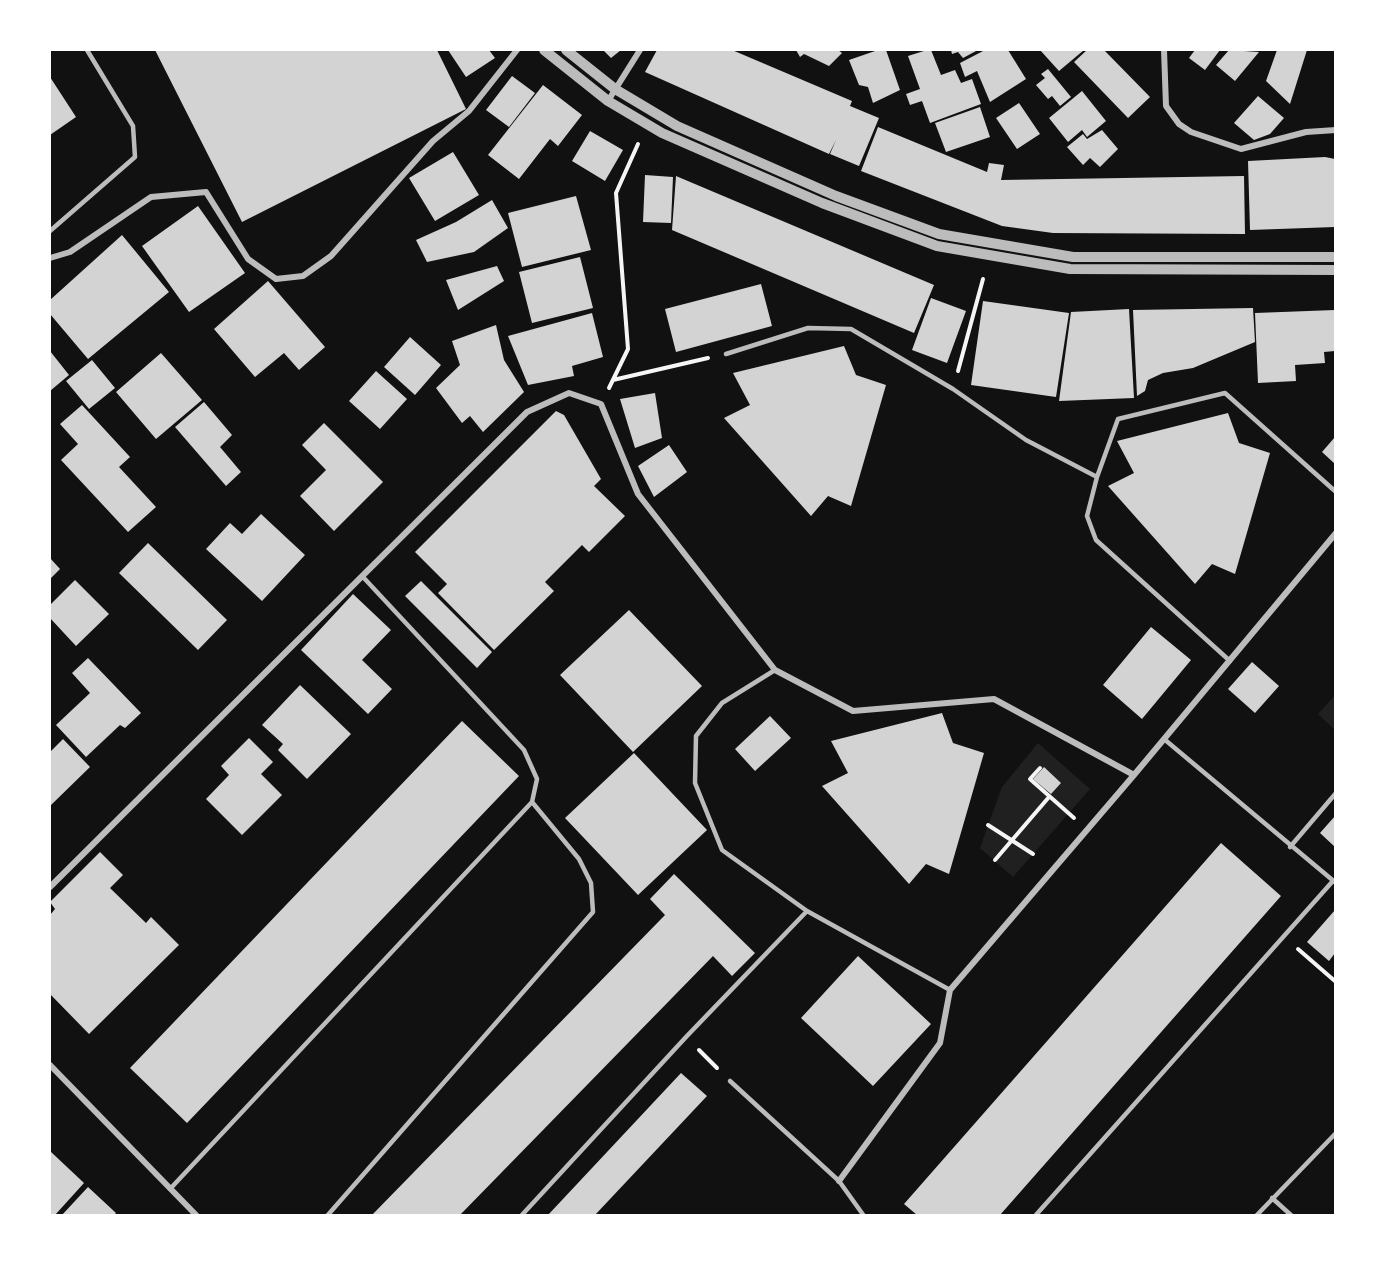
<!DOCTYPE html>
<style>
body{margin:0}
#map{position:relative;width:1385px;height:1265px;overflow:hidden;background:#111;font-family:"Titillium Web",sans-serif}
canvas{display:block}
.frame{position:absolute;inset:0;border:51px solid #fff;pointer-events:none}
</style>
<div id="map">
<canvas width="1385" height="1265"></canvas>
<div class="frame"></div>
</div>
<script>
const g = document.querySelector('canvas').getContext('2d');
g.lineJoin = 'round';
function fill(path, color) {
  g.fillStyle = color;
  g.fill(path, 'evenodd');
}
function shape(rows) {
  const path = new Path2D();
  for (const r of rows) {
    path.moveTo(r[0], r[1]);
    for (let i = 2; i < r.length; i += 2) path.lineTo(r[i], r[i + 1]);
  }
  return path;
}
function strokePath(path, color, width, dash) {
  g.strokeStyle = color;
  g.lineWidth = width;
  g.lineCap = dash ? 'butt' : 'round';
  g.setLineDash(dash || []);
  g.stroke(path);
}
fill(shape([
 [1335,695,1335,730,1318,714],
 [1038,743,1090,789,1013,877,980,848,1002,787]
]), '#202020');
fill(shape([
 [155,50,437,50,466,109,242,222],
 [448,50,489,50,495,58,466,77],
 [603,50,621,50,611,58],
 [657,50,732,50,852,101,850,106,879,118,859,166,830,154,836,140,829,154,645,72],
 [796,50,838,50,842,53,829,66,804,54,800,57],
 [878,50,886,50,900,90,873,103,868,87,859,85,849,60],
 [927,50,931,50,941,75,955,70,961,83,972,79,981,104,930,123,922,101,910,105,906,94,920,89,908,56],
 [951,50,978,50,963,58,958,52,952,54],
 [985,50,1008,50,1026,79,990,102,977,71,965,77,960,63],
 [1040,50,1084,50,1059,71],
 [1087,50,1104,50,1150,97,1128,118,1074,62],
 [1195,50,1220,50,1205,70,1189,58],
 [1229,50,1259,52,1235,81,1216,65],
 [1277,50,1307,50,1290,104,1266,81],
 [1048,69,1071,97,1060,106,1052,96,1048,99,1036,85,1045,78,1041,74],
 [512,76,535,93,509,127,486,110],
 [50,77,76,117,50,135],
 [543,85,582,115,558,146,550,139,519,179,488,155],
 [1082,91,1106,121,1087,137,1082,130,1068,142,1049,118],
 [1258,96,1284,118,1270,134,1254,140,1234,123],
 [1019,103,1040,134,1017,149,996,118],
 [980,107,990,137,946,152,935,123],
 [878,127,987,172,989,163,1004,165,1001,180,1244,176,1245,234,1053,233,1002,226,861,171],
 [1102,130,1118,149,1100,167,1090,158,1083,165,1067,147,1083,134,1087,139],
 [590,131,623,150,605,181,572,161],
 [453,152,479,195,435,221,409,178],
 [1325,157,1335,159,1335,227,1250,230,1248,161],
 [645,175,673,177,671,223,643,222],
 [676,176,934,285,914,333,672,230],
 [576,196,591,250,522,267,508,213],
 [492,200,508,228,474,252,427,262,416,240,456,222],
 [198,206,245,273,189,312,142,246],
 [122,235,169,292,88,359,50,314,50,300],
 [580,257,593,308,532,323,519,272],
 [497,266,504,281,458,310,446,280],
 [268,281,325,347,299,370,284,353,255,377,214,329],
 [761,284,772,326,676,352,665,309],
 [931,298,966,311,947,363,912,350],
 [983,301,1069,313,1056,397,971,385],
 [1253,308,1255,342,1193,368,1163,373,1148,380,1145,391,1137,396,1133,310],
 [1129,309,1134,398,1059,401,1071,312],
 [1335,310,1335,351,1324,352,1325,363,1295,365,1296,381,1258,383,1255,313],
 [592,313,603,357,572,366,574,376,528,385,508,336],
 [496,325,504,360,524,392,483,432,470,416,462,423,436,388,460,365,452,341],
 [410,337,441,365,415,395,384,367],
 [844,346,856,375,886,385,851,506,828,496,811,516,724,418,750,405,733,373],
 [50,351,69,375,50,391],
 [161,353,202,400,156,439,116,392],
 [92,360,115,388,89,409,66,381],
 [376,371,407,399,380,429,349,401],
 [655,393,662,438,635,448,620,399],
 [204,402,232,435,220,447,241,472,226,486,175,427],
 [82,405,130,457,119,467,156,507,128,532,61,460,78,444,60,424],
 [556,411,564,415,601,479,594,486,625,516,589,552,582,545,545,582,554,591,494,650,438,593,447,584,415,552],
 [1228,413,1239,443,1270,453,1235,574,1212,564,1195,584,1108,486,1134,473,1117,441],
 [324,423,383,482,334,531,300,496,326,470,302,445],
 [1335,437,1335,464,1322,452],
 [669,445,687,472,654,497,638,466],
 [261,514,305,555,262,601,206,549,230,523,242,534],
 [148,543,227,620,198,650,119,573],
 [50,558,60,569,50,579],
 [75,580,109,614,76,646,50,618,50,605],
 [421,581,492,652,477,668,405,596],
 [353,594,391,630,362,660,392,689,368,714,301,650],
 [629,610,702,686,633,752,560,675],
 [1151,627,1191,660,1142,719,1103,685],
 [88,658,141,713,125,728,120,725,86,757,56,725,90,693,72,673],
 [1252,662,1279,686,1255,713,1228,689],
 [300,685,351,734,307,779,278,750,283,744,262,725],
 [942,713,953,743,984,753,949,874,926,864,909,884,822,786,848,773,831,741],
 [770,716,791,738,755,771,735,749],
 [462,721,519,776,187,1123,130,1068],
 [249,738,273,762,261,774,282,795,242,835,206,799,229,775,221,766],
 [63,739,90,767,50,806,50,752],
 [634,753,707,830,638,895,565,818],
 [1044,767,1061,783,1051,794,1033,779],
 [1335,816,1335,847,1320,833],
 [1221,843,1281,896,1000,1215,917,1215,904,1204],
 [100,852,123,875,110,888,146,923,151,917,179,945,89,1034,50,994,50,915,55,909,50,902],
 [674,874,755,953,732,976,713,956,460,1215,372,1215,665,915,650,899],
 [1335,910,1335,953,1329,961,1307,942],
 [858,956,931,1024,873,1086,801,1018],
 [681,1073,707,1096,595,1215,548,1215],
 [50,1151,84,1183,55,1215,50,1215],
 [88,1187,116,1213,114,1215,62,1215]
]), '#d3d3d3');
strokePath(shape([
 [958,371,983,279],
 [613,380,708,358],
 [609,388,628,349,616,193,638,144],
 [1040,768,1030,779,1074,818],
 [988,825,1033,854],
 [995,860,1049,797],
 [1298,949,1336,982],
 [699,1050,717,1068]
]), '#f5f5f5', 4);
strokePath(shape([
 [50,231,135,157,133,126,87,50],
 [726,354,808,328,851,329,953,389,1026,440,1097,477],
 [1230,661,1096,540,1087,516,1097,477,1118,419,1225,393,1336,492],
 [775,670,722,703,696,736,695,783,722,850,807,911,950,990],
 [1164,739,1336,883],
 [1290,847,1336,793],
 [730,1081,839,1181,864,1216],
 [170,1189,532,802,537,779,524,750,363,577],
 [1272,1198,1292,1216],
 [327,1216,593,912,591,883,579,859,532,802],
 [521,1216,686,1037,807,911],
 [1035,1216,1332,882],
 [1256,1216,1336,1133]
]), '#bcbcbc', 4.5);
strokePath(shape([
 [1164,50,1166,106,1179,124,1191,132,1241,149,1306,132,1336,130],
 [608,101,640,50],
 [50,258,70,252,151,197,206,192,248,259,276,279,303,276,331,256,433,141,469,111,517,50],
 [50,887,527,412,569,393,601,404,638,494,775,670,853,711,994,699,1134,775],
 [50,1065,197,1216],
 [839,1181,940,1043,950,990,1134,775,1336,533]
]), '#bcbcbc', 6);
strokePath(shape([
 [544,50,608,101,662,133,822,203,937,246,1070,269,1336,270],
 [566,50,615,89,677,126,836,196,939,234,1073,257,1336,257]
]), '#bcbcbc', 10);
</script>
